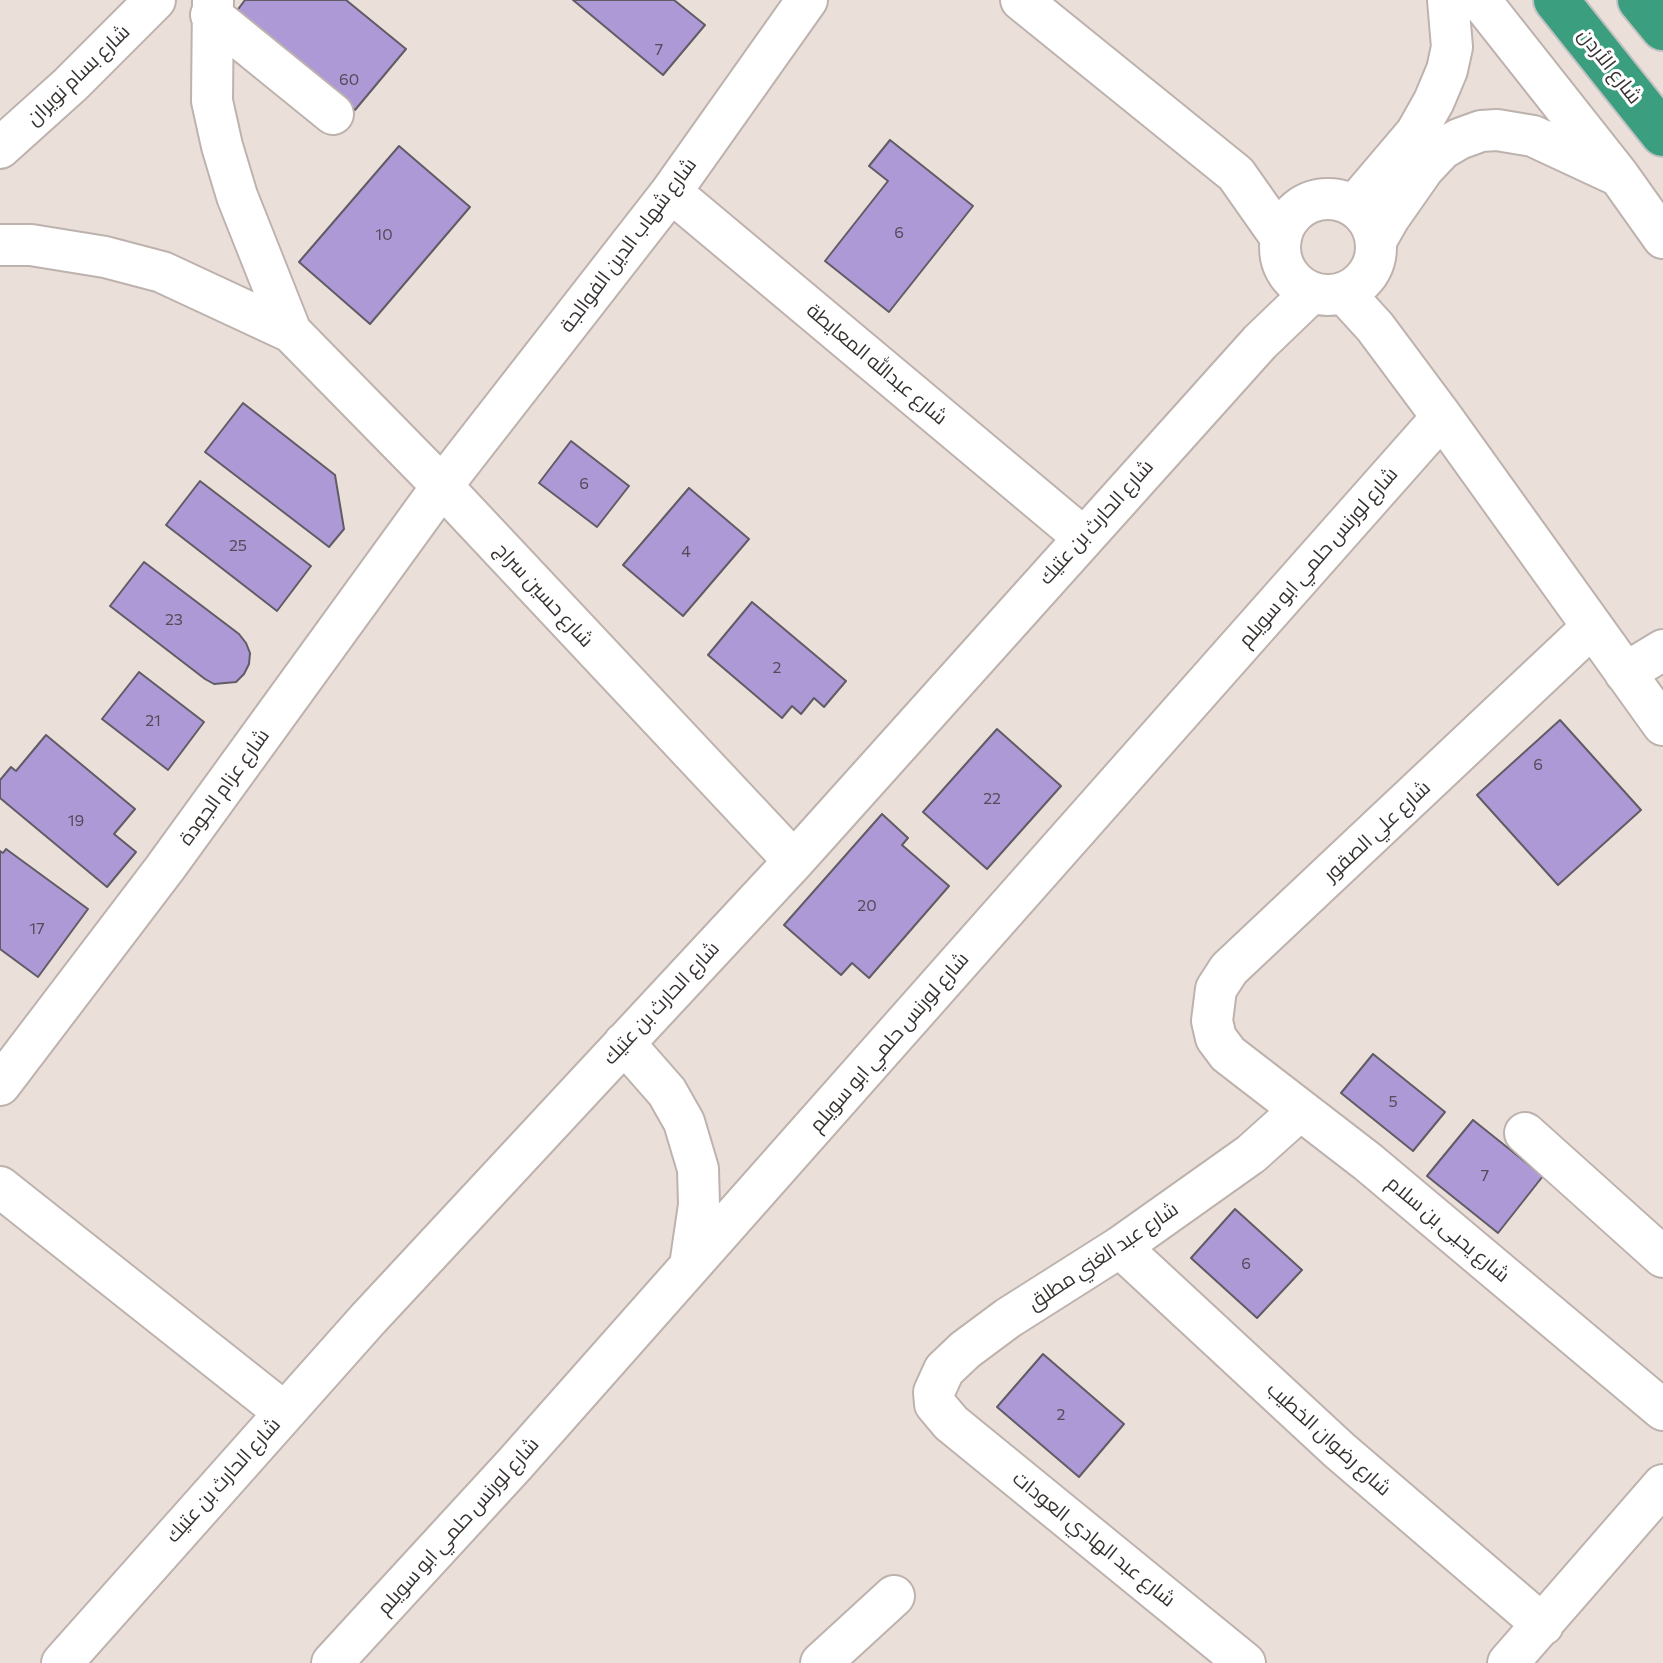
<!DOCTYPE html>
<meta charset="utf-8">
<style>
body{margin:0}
canvas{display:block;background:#ebdfda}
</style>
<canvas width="1663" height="1663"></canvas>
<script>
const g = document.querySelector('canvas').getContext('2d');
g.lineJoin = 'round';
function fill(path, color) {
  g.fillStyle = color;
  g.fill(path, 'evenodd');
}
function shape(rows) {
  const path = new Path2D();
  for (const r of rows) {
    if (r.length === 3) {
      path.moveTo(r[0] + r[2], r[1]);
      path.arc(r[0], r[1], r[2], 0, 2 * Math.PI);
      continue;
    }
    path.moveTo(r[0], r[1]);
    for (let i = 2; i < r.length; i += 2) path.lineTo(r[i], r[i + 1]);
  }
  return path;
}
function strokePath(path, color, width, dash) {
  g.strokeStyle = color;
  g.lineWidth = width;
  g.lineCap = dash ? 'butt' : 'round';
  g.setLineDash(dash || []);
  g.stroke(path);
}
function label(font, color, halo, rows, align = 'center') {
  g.font = font + ' Commissioner,Cairo,sans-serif';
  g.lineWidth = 6;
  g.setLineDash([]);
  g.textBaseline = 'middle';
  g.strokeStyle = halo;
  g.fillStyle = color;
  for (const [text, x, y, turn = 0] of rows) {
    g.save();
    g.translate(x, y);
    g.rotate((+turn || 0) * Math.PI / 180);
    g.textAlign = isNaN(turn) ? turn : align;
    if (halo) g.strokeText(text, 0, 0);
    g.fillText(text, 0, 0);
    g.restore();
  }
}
const building = shape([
 [245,0,346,0,406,49,355,110,236,12,245,0],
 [573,0,674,0,705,25,663,75,573,0],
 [890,140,973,206,889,312,825,261,888,181,869,166,890,140],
 [399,146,470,207,370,324,299,262,399,146],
 [243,403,335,475,344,529,329,547,205,452,243,403],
 [571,441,629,486,597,527,539,483,571,441],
 [200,481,311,566,277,611,166,525,200,481],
 [689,488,749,539,683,616,623,565,689,488],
 [144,562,239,634,246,643,250,653,249,664,244,674,236,682,214,684,205,679,110,606,144,562],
 [752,602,846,681,824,707,814,698,801,714,792,706,782,718,708,655,752,602],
 [139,672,204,722,168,770,102,719,139,672],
 [1560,720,1641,810,1558,885,1477,795,1560,720],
 [997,729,1061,786,987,869,923,812,997,729],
 [46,735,135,809,114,834,136,852,107,887,0,798,0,780,11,767,16,771,46,735],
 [882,814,908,838,902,845,949,886,869,978,852,963,841,975,784,925,882,814],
 [6,849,88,909,38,977,0,949,0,851,3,853,6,849],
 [1373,1054,1445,1112,1413,1151,1341,1093,1373,1054],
 [1473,1120,1543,1176,1498,1233,1427,1176,1473,1120],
 [1235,1209,1302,1270,1257,1318,1191,1258,1235,1209],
 [1043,1354,1124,1424,1079,1477,997,1407,1043,1354]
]);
fill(building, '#ad99d6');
strokePath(building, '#5f5c65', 2);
const minor = shape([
 [213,0,212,101,222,146,237,196,291,332],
 [1021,0,1236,174,1281,238],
 [1480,0,1619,176,1663,238],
 [211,15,333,114],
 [0,148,70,85,155,0],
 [671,192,1083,537],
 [1328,247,48],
 [1354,206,1416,133,1434,101,1447,70,1452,47,1448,0],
 [1377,239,1389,218,1424,168,1442,149,1459,139,1481,131,1497,130,1533,136,1619,176],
 [0,245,31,245,105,257,162,272,291,332,442,486,794,861],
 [1344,293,1375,327,1442,417,1663,725],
 [1592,627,1229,969,1216,989,1212,1021,1216,1038,1228,1054,1368,1162,1663,1410],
 [1625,673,1663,650],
 [624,1043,667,1092,684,1122,698,1169,699,1205,690,1266],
 [0,1085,165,868,442,486,671,192,807,0],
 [1525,1133,1663,1257],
 [0,1187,284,1412],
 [1120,1247,1339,1450,1543,1625],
 [62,1663,368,1319,794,861,1260,342,1311,293],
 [332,1663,514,1465,1442,417],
 [821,1663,894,1596],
 [1245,1663,951,1423,935,1404,934,1392,944,1370,965,1350,1008,1318,1120,1247,1251,1154,1300,1110],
 [1508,1663,1663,1485]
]);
const highway = shape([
 [1556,0,1663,134],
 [1640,0,1663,28]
]);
strokePath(minor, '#bdb2ad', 44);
strokePath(highway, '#c2c1c1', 48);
strokePath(minor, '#fff', 40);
strokePath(highway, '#3b9f7f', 44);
label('16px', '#534b59', null, [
 ["7",659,50],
 ["60",349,80],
 ["6",899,233],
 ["10",384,235],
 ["6",584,484],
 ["25",238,546],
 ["4",686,552],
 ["23",174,620],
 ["2",777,668],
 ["21",153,721],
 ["6",1538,765],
 ["22",992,799],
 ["19",76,821],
 ["20",867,906],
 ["17",37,929],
 ["5",1393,1102],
 ["7",1485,1176],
 ["6",1246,1264],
 ["2",1061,1415]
]);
label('20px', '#35312f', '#fff', [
 ["شارع الأردن",1610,66,52],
 ["شارع بسام نويران",78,75,-44],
 ["شارع شهاب الدين الفوالجة",628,245,-53],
 ["شارع عبدالله المعايطة",877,364,40],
 ["شارع الحارث بن عتيك",1096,522,-48],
 ["شارع لورنس حلمي ابو سويلم",1318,557,-49],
 ["شارع حسين سراج",544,595,47],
 ["شارع عزام الجودة",224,787,-54],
 ["شارع علي الصقور",1377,831,-43],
 ["شارع الحارث بن عتيك",661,1003,-47],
 ["شارع لورنس حلمي ابو سويلم",889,1042,-49],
 ["شارع يحيى بن سلام",1448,1229,40],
 ["شارع عبد الغني مطلق",1103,1256,-34],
 ["شارع رضوان الخطيب",1329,1439,42],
 ["شارع الحارث بن عتيك",223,1480,-48],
 ["شارع لورنس حلمي ابو سويلم",458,1526,-48],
 ["شارع عبد الهادي العودات",1094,1539,39]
]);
</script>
